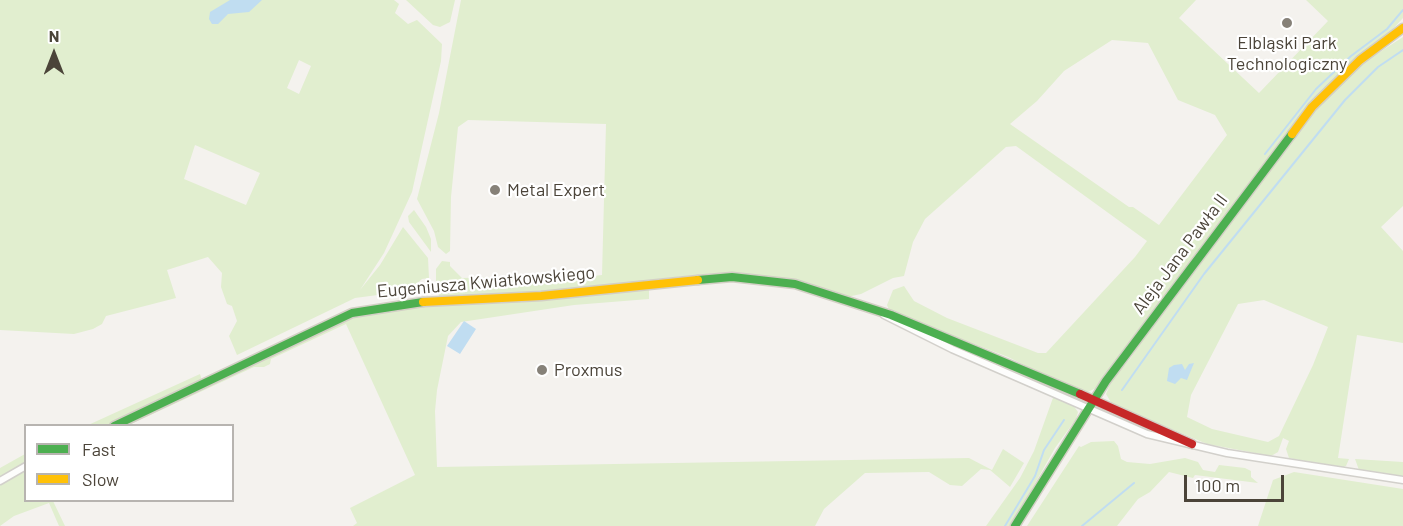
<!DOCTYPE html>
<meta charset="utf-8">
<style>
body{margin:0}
#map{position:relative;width:1403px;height:526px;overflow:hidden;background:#f4f2ee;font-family:Barlow,sans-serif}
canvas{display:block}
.legend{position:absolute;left:24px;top:424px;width:210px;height:78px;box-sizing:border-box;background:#fff;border:2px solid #b7b4b0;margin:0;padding:8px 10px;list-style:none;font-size:18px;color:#4b4439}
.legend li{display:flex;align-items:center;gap:12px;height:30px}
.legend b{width:30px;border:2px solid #b7b4b0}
.north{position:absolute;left:24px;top:24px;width:60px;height:60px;-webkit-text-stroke:4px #fff;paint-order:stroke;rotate:0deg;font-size:16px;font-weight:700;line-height:24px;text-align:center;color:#4b4439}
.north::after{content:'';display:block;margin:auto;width:21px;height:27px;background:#4b4439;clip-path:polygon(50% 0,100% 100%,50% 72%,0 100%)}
.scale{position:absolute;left:1184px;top:475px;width:100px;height:27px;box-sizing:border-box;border:3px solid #4b4439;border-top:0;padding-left:8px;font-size:18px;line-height:21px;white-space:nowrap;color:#4b4439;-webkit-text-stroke:4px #fff;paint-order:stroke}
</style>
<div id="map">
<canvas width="1403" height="526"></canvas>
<ul class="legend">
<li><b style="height:8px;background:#4caf50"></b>Fast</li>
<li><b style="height:8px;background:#ffc107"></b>Slow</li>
</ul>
<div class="north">N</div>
<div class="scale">100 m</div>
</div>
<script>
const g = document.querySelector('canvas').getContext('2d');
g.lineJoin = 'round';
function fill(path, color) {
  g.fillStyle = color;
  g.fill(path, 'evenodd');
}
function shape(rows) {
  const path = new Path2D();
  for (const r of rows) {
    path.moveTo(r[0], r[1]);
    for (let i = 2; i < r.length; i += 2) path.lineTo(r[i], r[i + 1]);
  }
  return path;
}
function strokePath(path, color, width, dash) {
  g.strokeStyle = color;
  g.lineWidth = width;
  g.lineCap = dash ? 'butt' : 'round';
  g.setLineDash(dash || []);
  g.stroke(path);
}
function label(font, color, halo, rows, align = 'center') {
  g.font = font + ' Barlow,sans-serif';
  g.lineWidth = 4.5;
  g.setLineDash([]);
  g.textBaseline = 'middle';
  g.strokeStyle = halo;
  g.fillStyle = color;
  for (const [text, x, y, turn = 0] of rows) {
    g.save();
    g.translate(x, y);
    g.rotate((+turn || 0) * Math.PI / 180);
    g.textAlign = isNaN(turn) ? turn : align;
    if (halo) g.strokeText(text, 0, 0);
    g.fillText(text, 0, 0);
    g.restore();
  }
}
fill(shape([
 [0,0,394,0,399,4,395,13,408,24,417,20,442,44,441,61,412,192,384,253,360,290,380,265,403,227,428,258,429,278,422,279,408,291,355,298,237,355,229,336,237,321,232,306,227,304,221,287,222,273,208,257,167,270,176,298,106,316,102,324,93,329,74,334,0,330],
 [299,60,311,66,299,94,287,88],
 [195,145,260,173,246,205,184,179],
 [406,0,455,0,450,22,440,27,433,25],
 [461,0,1196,0,1179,18,1259,93,1328,21,1306,0,1403,0,1403,18,1392,30,1348,64,1309,104,1096,388,1088,392,1042,374,1008,357,890,312,887,305,893,290,904,286,914,301,947,318,1038,353,1046,353,1135,257,1147,241,1016,146,1006,147,925,219,913,242,904,276,893,278,861,294,847,297,809,283,742,273,705,274,540,292,444,298,439,296,436,289,436,269,442,261,450,262,450,266,462,278,504,277,540,282,602,275,606,124,468,120,458,127,451,197,450,251,446,254,438,247,434,231,417,199,439,113],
 [1112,40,1148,43,1178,100,1215,115,1227,135,1159,225,1133,207,1129,207,1010,124,1037,101,1064,71],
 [1403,37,1403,206,1381,227,1403,251,1403,343,1357,335,1338,458,1349,459,1346,466,1341,468,1289,458,1286,449,1289,441,1283,438,1278,452,1271,456,1207,444,1112,404,1106,394,1113,378,1130,359,1145,335,1313,112,1363,63],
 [1264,300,1328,327,1313,365,1279,436,1268,442,1212,429,1187,417,1191,395,1238,304],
 [414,210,426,227,431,239,431,252,409,222,408,216],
 [649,284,649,299,574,305,461,322,448,336,437,390,435,411,437,467,969,458,992,470,1003,449,1024,463,1010,487,990,470,981,469,962,486,950,485,929,472,865,473,824,509,815,526,353,526,357,523,350,508,415,475,346,324,271,359,270,364,264,367,254,367,129,425,86,426,200,374,203,384,368,309],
 [891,317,994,358,1083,400,1083,403,942,342],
 [1054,395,1073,405,1078,412,1076,419,1055,448,1011,526,986,526,1020,478,1034,451],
 [1114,441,1118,446,1121,459,1127,462,1150,464,1185,458,1198,462,1203,470,1215,472,1219,465,1245,468,1251,471,1251,477,1258,483,1195,475,1193,478,1169,472,1150,492,1138,499,1117,526,1027,526,1079,446,1081,447,1091,442],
 [25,454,26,500,53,501,65,526,59,526,49,503,14,516,0,526,0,468],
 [1355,459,1403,462,1403,477,1359,470],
 [1294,472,1403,489,1403,526,1258,526,1273,480]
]), '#e1eecf');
fill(shape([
 [230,0,262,0,249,12,228,14,218,24,212,24,209,19,210,12],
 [464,321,476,329,460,354,447,346],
 [1194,363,1187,380,1181,378,1175,384,1167,381,1169,368,1174,365,1182,364,1185,370,1189,364]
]), '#c0ddf1');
strokePath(shape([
 [1265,154,1316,89,1351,56,1387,29,1403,10],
 [1122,390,1204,274,1345,100,1378,67,1403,50],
 [1005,526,1035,476,1044,450,1064,420],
 [1082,526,1134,483]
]), '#c0ddf1', 2);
const street = shape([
 [884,315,952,349,1147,434,1227,453,1403,480],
 [0,481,26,466]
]);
const fast = shape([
 [698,280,732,277,795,284,891,315,1080,394],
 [114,426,352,313,423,302],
 [1015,526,1106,381,1292,134]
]);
const slow = shape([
 [1292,134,1312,107,1360,60,1403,28],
 [423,302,541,296,698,280]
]);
const jam = shape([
 [1080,394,1192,444]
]);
strokePath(street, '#d2d0cb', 9);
strokePath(fast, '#d3cfc5', 11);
strokePath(slow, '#d3cfc5', 11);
strokePath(jam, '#d3cfc5', 11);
strokePath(street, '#fdfdfc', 6);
strokePath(fast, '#4caf50', 8);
strokePath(slow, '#ffc107', 8);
strokePath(jam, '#c62828', 8);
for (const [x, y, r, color] of [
 [1287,23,6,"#868178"],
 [495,190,6,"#868178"],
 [542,370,6,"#868178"]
]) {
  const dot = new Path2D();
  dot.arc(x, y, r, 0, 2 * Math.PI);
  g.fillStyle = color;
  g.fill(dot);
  strokePath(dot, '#fff', 2);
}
label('18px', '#4b4439', '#fff', [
 ["Elbląski Park",1287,43,"center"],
 ["Technologiczny",1287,64,"center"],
 ["Metal Expert",507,190],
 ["Proxmus",554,370]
], 'left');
label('18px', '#4b4439', '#fff', [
 ["Aleja Jana Pawła II",1180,254,-53],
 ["Eugeniusza Kwiatkowskiego",486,282,-5]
]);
</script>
